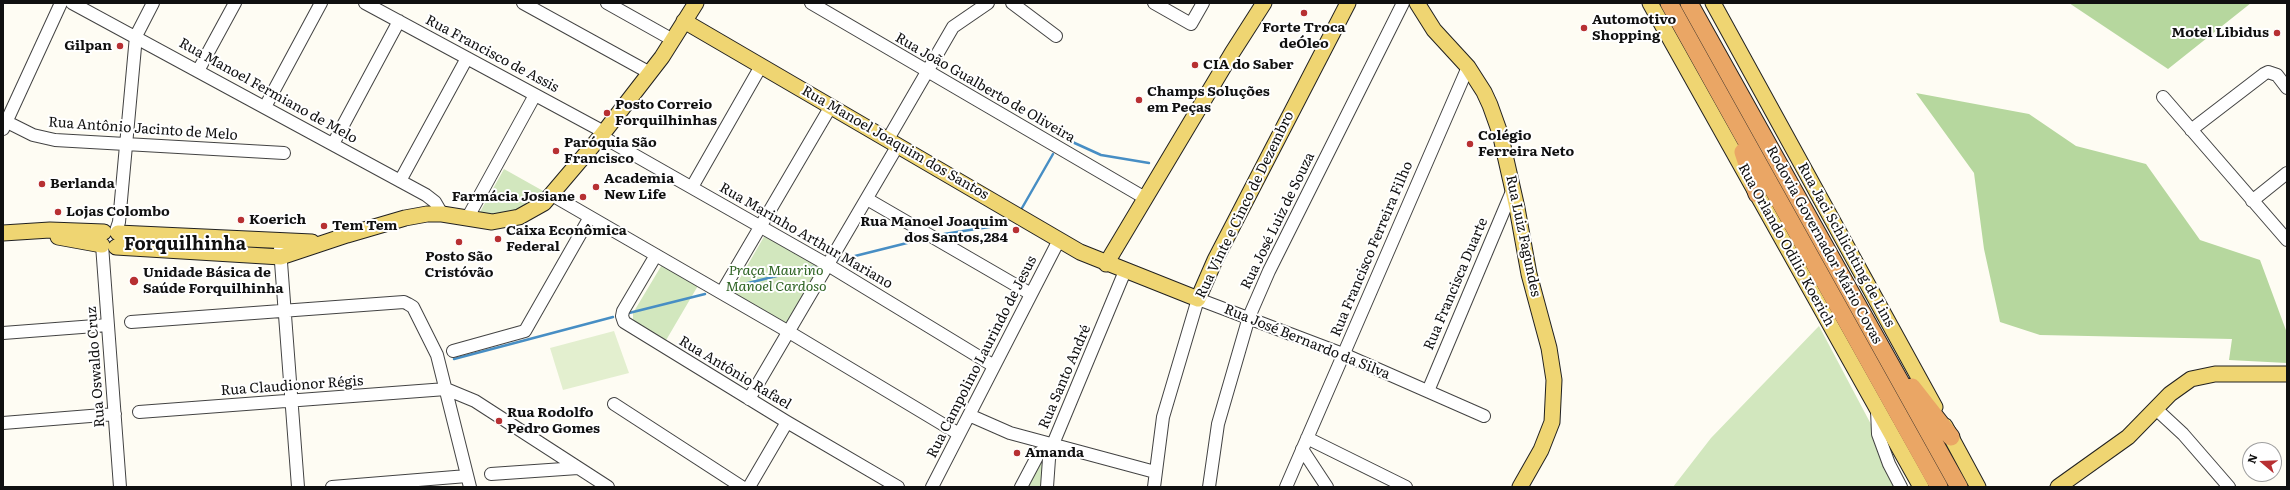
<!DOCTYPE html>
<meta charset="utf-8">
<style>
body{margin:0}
#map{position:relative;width:2290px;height:490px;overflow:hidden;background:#fefcf3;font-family:Literata,serif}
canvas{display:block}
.frame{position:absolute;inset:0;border:4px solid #101010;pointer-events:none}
.north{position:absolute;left:2242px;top:442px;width:40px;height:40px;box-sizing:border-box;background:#fff;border:1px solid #9f9f9f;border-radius:50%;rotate:289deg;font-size:11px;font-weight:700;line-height:16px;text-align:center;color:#101010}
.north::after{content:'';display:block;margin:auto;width:14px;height:18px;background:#b73032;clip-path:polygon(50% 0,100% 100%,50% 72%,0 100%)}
</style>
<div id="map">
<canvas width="2290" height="490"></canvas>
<div class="frame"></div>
<div class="north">N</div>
</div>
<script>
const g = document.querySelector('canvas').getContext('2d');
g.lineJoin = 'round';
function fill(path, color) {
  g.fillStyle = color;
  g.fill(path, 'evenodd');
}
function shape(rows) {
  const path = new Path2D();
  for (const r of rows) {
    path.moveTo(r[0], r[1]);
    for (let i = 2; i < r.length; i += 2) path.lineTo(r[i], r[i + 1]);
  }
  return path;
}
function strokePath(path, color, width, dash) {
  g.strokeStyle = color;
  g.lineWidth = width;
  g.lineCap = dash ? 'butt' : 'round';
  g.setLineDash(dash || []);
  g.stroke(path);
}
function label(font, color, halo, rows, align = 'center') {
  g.font = font + ' Literata,serif';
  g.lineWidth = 4;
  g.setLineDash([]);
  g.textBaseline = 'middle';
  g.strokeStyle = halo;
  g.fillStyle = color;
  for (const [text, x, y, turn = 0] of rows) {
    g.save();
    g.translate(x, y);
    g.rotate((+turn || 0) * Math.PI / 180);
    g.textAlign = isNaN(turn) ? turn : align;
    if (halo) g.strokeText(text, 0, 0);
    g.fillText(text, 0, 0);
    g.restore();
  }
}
fill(shape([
 [504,169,545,192,521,209,499,215,480,212],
 [765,235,821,267,788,324,732,292],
 [663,263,699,284,665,342,635,325,633,319,633,313],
 [1819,326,1901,481,1896,487,1673,487,1711,438],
 [1045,456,1042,487,1027,487,1041,458]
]), '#d2e7be');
fill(shape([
 [2069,3,2251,3,2168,69],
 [1916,93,2029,114,2076,146,2146,164,2200,240,2260,260,2287,333,2287,363,2229,360,2232,339,2040,335,2000,322,1984,249,1974,173]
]), '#b6d79e');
fill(shape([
 [614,331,629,373,563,390,550,348]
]), '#e3efcf');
strokePath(shape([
 [1068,140,1101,155,1149,163],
 [1022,208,1053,154],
 [944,234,1002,225],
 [839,260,919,240],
 [732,287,813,267],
 [629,313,705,294],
 [454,359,613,317]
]), '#478ec4', 2.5);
const minor = shape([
 [72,3,426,195,435,202,442,214],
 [365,3,604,132],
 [523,3,650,73],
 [607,3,673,40],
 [811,3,1145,198],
 [1012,3,1056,36],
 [1154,3,1191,24,1203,3],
 [198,71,235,3],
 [2163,97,2287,240],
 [265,107,321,3],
 [3,120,33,135,55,140,284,153],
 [3,129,61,3],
 [2191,130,2264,74,2268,72,2277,75,2287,88],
 [601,136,828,265,994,366],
 [888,139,953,27,988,3],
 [333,144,399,21],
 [400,181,467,58],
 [692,187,761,66],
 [552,195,789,332,959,434],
 [867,199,1031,294],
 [2252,201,2287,173],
 [468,217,535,95],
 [116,231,119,222,136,36,153,3],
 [102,245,120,487],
 [280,249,298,487],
 [656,255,623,311,622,316,624,322,787,422,898,487],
 [722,292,831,106],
 [131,322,404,302,408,304,413,307,437,355,470,487],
 [3,333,108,325],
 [453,351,525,331,590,217],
 [1428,391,1513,189],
 [749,399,898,145],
 [614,404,742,487],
 [2156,409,2183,434,2229,487],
 [1877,410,1878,434,1889,464,1901,487],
 [139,412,446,389,475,401,608,487],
 [969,415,1010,433,1155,472],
 [3,423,115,414],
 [1307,438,1406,487],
 [1302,449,1327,487],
 [491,474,578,468],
 [332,487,467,476],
 [749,487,787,422],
 [932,487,1059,240],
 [1021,487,1039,453,1053,444,1125,271],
 [1047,487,1049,459,1053,444],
 [1154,487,1163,417,1198,299,1343,354,1484,416],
 [1209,487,1218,424,1249,317,1269,271,1403,3],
 [1286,487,1468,67]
]);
const major = shape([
 [1417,3,1434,30,1468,67,1484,92,1490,105,1500,133,1517,208,1529,274,1549,348,1554,380,1552,422,1541,450,1520,487],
 [1650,3,1921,487],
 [1713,3,1935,407],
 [684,21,1080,252,1198,299,1215,260,1348,3],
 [3,233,50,230,104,232],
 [118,233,312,242],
 [58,237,102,245],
 [116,247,281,257,347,235,405,218,427,214,442,214,492,222,519,217,544,203,601,136,662,57,696,3],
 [1106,264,1232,53,1264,3],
 [1945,426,1978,487],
 [2058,487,2128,437,2170,394,2191,379,2215,374,2287,374]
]);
const highway = shape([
 [1669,3,1939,487],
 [1689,3,1959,487],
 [1743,152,1757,194],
 [1912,387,1951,437]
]);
strokePath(minor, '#434343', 14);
strokePath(major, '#212121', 17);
strokePath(highway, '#212121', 19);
strokePath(minor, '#fff', 12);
strokePath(major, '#efd572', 15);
strokePath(highway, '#eaa665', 17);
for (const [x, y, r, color] of [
 [1304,13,4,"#b73032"],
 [1584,28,4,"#b73032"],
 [2277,33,4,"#b73032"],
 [120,46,4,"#b73032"],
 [1195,65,4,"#b73032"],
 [1139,100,4,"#b73032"],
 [607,113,4,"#b73032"],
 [1470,144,4,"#b73032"],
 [556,151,4,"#b73032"],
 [42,184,4,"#b73032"],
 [596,187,4,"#b73032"],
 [583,197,4,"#b73032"],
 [58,212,4,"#b73032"],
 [241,220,4,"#b73032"],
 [324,226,4,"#b73032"],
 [1016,230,4,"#b73032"],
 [498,239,4,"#b73032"],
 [459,242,4,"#b73032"],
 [134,281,5,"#b73032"],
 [499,421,4,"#b73032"],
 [1017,453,4,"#b73032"]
]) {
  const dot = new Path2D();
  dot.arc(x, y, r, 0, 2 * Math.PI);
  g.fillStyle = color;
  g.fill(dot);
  strokePath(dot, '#fff', 1.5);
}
label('bold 14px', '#101010', '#fff', [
 ["Automotivo",1592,20],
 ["Shopping",1592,36],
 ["Forte Troca",1304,28,"center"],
 ["deÓleo",1304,44,"center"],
 ["Motel Libidus",2269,33,"right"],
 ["Gilpan",112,46,"right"],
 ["CIA do Saber",1203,65],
 ["Champs Soluções",1147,92],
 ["em Peças",1147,108],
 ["Posto Correio",615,105],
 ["Forquilhinhas",615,121],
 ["Colégio",1478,136],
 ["Ferreira Neto",1478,152],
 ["Paróquia São",564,143],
 ["Francisco",564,159],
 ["Academia",604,179],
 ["New Life",604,195],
 ["Berlanda",50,184],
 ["Farmácia Josiane",575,197,"right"],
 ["Lojas Colombo",66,212],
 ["Koerich",249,220],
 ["Rua Manoel Joaquim",1008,222,"right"],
 ["dos Santos,284",1008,238,"right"],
 ["Tem Tem",332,226],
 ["Caixa Econômica",506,231],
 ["Federal",506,247],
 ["Posto São",459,257,"center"],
 ["Cristóvão",459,273,"center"],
 ["Unidade Básica de",143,273],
 ["Saúde Forquilhinha",143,289],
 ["Rua Rodolfo",507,413],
 ["Pedro Gomes",507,429],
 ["Amanda",1025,453]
], 'left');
label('14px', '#101010', '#fff', [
 ["Rua Francisco de Assis",492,54,28],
 ["Rua João Gualberto de Oliveira",985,88,30],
 ["Rua Manoel Fermiano de Melo",268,91,29],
 ["Rua Antônio Jacinto de Melo",143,129,4],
 ["Rua Manoel Joaquim dos Santos",895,143,30],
 ["Rua Vinte e Cinco de Dezembro",1245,205,-64],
 ["Rua José Luiz de Souza",1278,221,-64],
 ["Rua Marinho Arthur Mariano",806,236,30],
 ["Rua Luiz Fagundes",1523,236,78],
 ["Rua Orlando Odílio Koerich",1786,245,61],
 ["Rodovia Governador Mário Covas",1824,245,61],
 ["Rua Jaci Schlichting de Lins",1846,245,61],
 ["Rua Francisco Ferreira Filho",1372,249,-67],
 ["Rua Francisca Duarte",1456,284,-67],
 ["Rua José Bernardo da Silva",1307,342,22],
 ["Rua Campolino Laurindo de Jesus",982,357,-63],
 ["Rua Oswaldo Cruz",96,367,-94],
 ["Rua Antônio Rafael",735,373,31],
 ["Rua Santo André",1065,377,-67],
 ["Rua Claudionor Régis",292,386,-4]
]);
label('italic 14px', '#2f6424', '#fff', [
 ["Praça Maurino",776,271],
 ["Manoel Cardoso",776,287]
]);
label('bold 18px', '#101010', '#fff', [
 ["Forquilhinha",185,245]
]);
</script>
